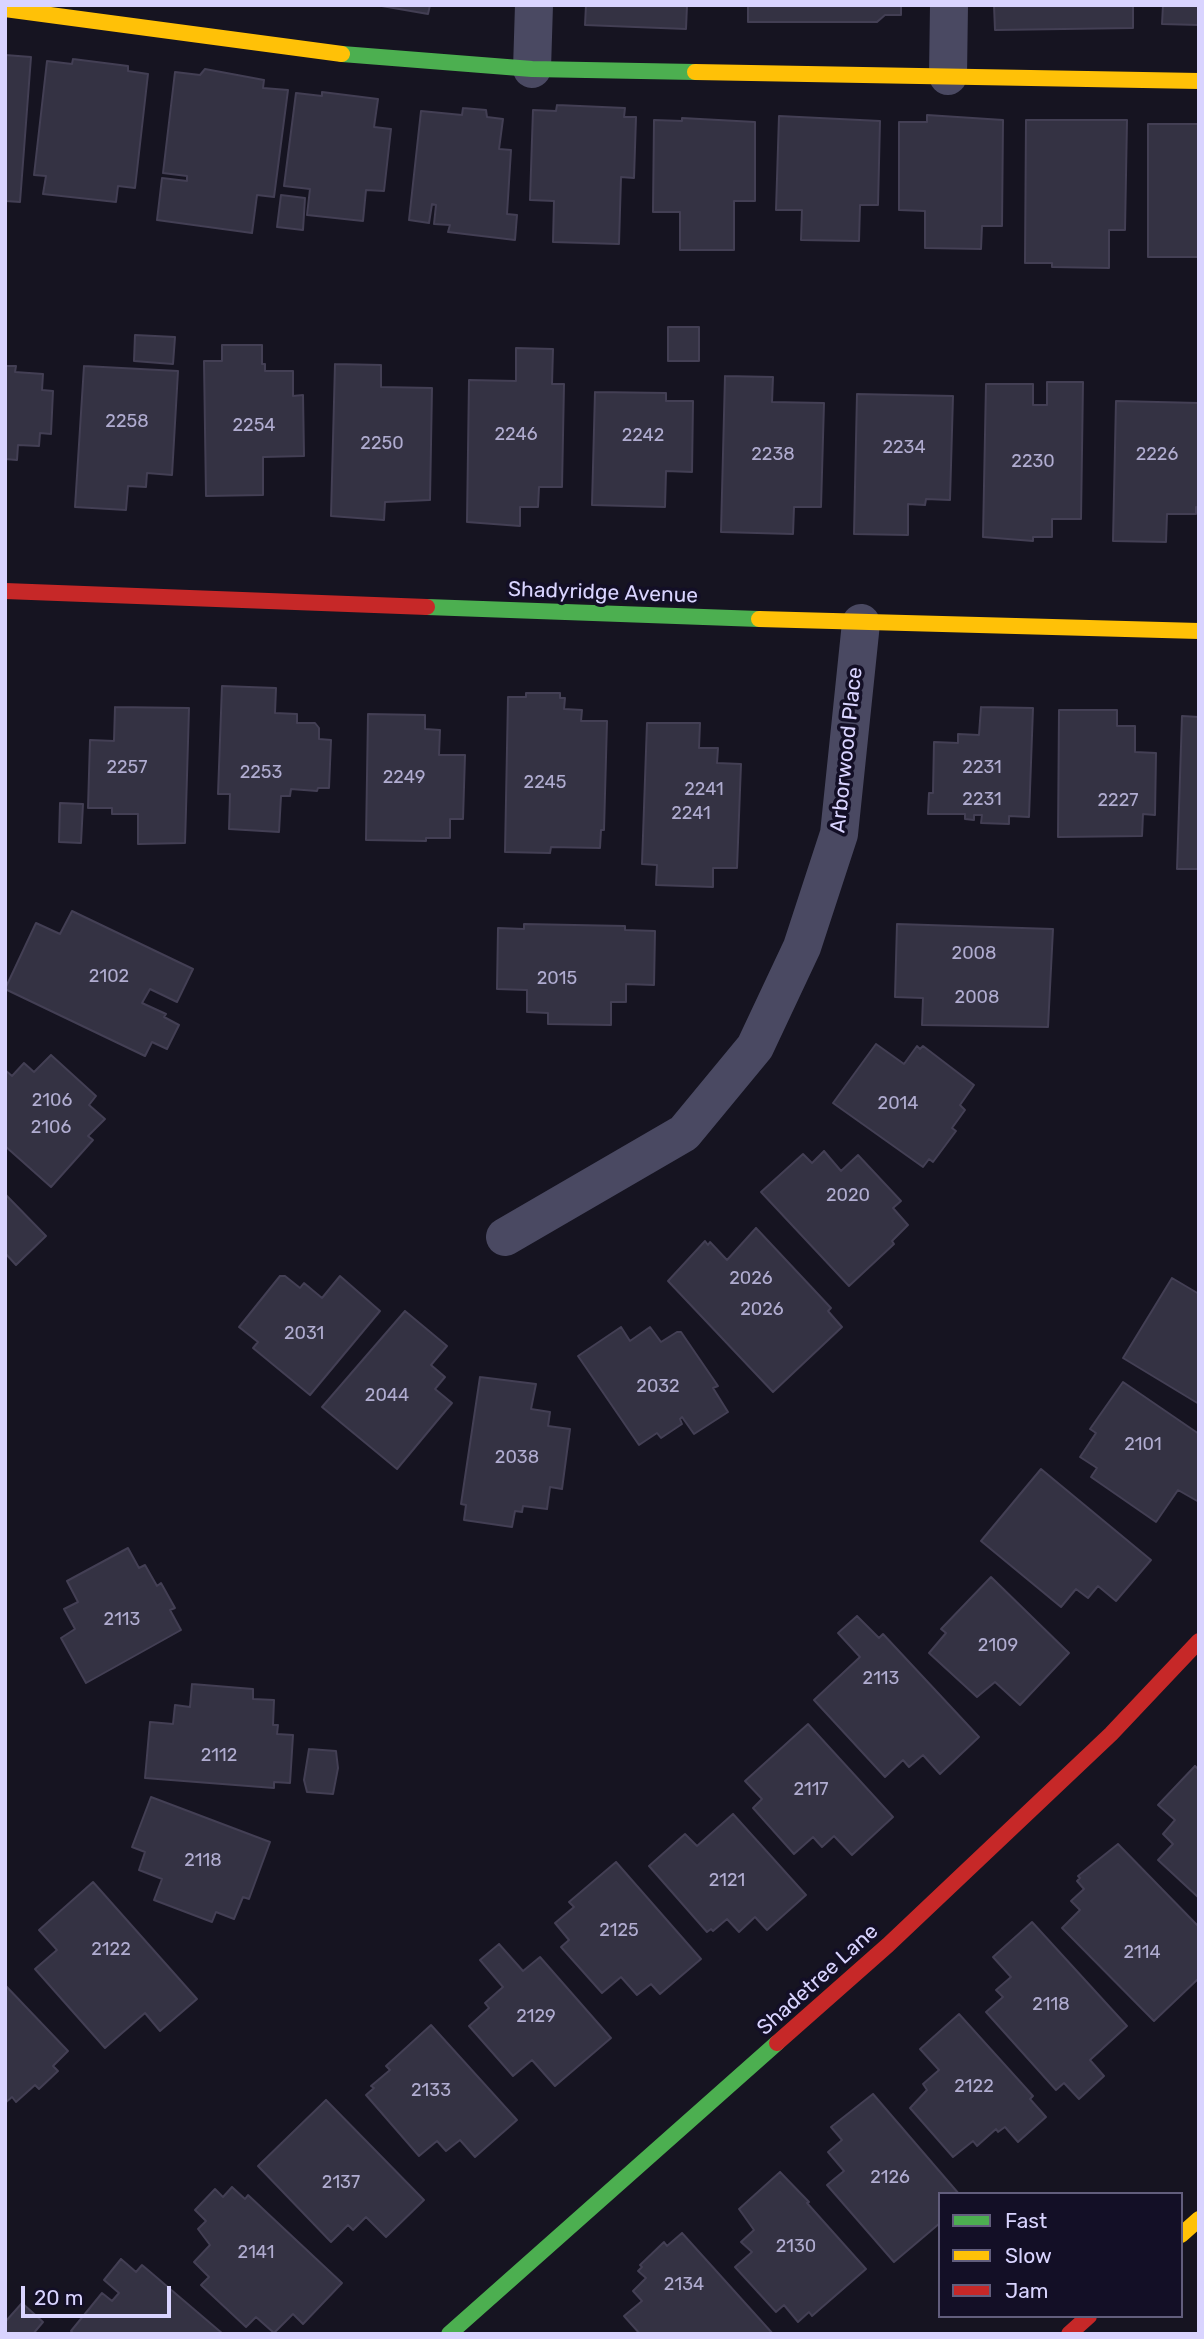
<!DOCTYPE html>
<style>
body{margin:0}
#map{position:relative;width:1204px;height:2339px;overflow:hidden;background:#161421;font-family:Rubik,sans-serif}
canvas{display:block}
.frame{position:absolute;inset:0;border:7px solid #d9d4ff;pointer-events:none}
.legend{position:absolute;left:938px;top:2192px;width:245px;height:126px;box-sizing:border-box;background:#130f26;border:2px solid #625e7d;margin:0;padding:9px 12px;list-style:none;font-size:21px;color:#d9d4ff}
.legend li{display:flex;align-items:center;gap:14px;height:35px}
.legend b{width:35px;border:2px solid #625e7d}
.scale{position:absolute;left:21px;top:2286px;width:150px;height:32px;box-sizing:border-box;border:4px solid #d9d4ff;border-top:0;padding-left:9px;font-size:21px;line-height:24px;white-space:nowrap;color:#d9d4ff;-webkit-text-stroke:5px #130f26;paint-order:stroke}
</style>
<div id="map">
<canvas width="1204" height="2339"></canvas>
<div class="frame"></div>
<ul class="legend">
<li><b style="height:9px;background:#4caf50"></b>Fast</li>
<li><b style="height:9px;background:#ffc107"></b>Slow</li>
<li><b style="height:9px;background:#c62828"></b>Jam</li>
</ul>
<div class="scale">20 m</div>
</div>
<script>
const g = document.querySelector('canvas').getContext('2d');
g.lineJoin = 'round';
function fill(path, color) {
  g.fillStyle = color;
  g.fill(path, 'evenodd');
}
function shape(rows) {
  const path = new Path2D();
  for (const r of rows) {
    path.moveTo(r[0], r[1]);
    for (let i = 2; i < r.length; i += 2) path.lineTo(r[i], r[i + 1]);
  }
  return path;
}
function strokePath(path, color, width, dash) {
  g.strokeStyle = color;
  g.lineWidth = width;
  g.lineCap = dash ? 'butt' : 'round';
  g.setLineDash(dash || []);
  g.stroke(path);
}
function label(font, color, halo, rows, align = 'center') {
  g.font = font + ' Rubik,sans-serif';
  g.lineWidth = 7;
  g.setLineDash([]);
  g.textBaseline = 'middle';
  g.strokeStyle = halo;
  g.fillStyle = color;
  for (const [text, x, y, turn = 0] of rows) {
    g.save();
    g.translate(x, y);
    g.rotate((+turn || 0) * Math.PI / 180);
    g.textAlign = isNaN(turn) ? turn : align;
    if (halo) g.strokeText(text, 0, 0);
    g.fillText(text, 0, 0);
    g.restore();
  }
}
const building = shape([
 [376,5,430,5,428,14,376,5],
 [586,5,687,5,686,29,585,25,586,5],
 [748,5,901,5,901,15,885,15,877,22,748,22,748,5],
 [994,5,1133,5,1133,28,995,30,994,5],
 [1163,5,1199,5,1199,25,1162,24,1163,5],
 [5,55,31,57,20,202,5,201,5,55],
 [73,59,128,66,128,71,148,74,135,188,118,186,116,202,43,194,46,176,34,175,47,61,72,64,73,59],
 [205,69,264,80,263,88,288,90,274,197,257,195,252,233,157,220,162,178,187,181,187,176,163,173,175,72,200,75,205,69],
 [322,92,378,99,374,127,391,129,384,191,366,190,363,221,307,215,310,189,284,186,296,93,322,96,322,92],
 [557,105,625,108,624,117,636,117,634,178,621,177,619,244,553,242,554,201,530,200,533,110,556,111,557,105],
 [463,108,486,110,487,117,503,119,499,149,511,150,507,214,517,215,515,240,448,232,450,225,434,224,436,205,432,204,429,223,409,220,421,111,462,115,463,108],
 [927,115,1003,120,1002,226,982,226,981,249,925,248,925,211,899,210,899,122,927,122,927,115],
 [779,116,880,121,878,205,860,205,859,241,801,240,802,210,776,210,779,116],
 [682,118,755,122,755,201,734,201,734,250,680,250,680,212,653,212,654,120,682,121,682,118],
 [1026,120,1127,120,1125,230,1109,230,1109,268,1052,267,1052,263,1025,263,1026,120],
 [1148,124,1199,124,1199,257,1148,257,1148,124],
 [281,195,305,198,303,230,277,227,281,195],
 [668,327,699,327,699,361,668,361,668,327],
 [135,335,175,337,173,364,134,361,135,335],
 [222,345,262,345,262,364,265,364,265,371,293,371,293,396,303,395,304,456,263,457,263,495,206,496,204,361,222,361,222,345],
 [516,348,553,349,552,384,564,384,562,487,539,487,538,507,520,507,520,526,467,522,469,380,516,381,516,348],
 [335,364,381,365,381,387,432,388,430,500,385,502,384,520,331,516,335,364],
 [5,366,16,366,15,372,43,374,42,390,53,391,51,434,40,433,39,446,18,445,17,460,5,459,5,366],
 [84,366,178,371,172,475,147,473,146,487,128,486,126,510,75,507,84,366],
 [725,376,773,377,772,402,824,403,821,507,794,507,793,534,721,532,725,376],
 [1047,382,1083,382,1081,519,1052,519,1052,537,1033,537,1033,541,983,537,986,384,1033,384,1033,405,1047,405,1047,382],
 [595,392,666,393,666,401,693,401,692,472,666,471,665,507,592,505,595,392],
 [857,394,953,396,950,500,926,499,925,505,908,504,908,535,854,534,857,394],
 [1116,401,1199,403,1199,508,1196,507,1196,514,1167,514,1166,542,1113,541,1116,401],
 [222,686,276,688,275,713,297,714,297,723,315,723,319,728,319,739,331,740,329,788,318,788,317,791,291,789,290,796,281,796,279,832,229,829,230,794,218,794,222,686],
 [526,693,560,693,560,698,565,698,564,709,582,710,581,721,607,721,604,830,601,830,600,848,551,847,550,853,505,852,508,697,526,697,526,693],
 [115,707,189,708,185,843,138,844,138,814,112,814,112,808,88,808,90,740,114,741,115,707],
 [981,707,1033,708,1029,817,1009,816,1009,824,981,823,982,815,974,815,974,820,965,819,965,814,928,814,929,793,933,793,934,742,958,743,958,734,979,735,981,707],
 [1059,710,1117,710,1117,726,1135,726,1135,752,1156,753,1155,815,1143,814,1142,836,1058,837,1059,710],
 [368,714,425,715,425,729,440,730,439,755,465,755,463,819,450,819,450,838,426,838,426,841,366,840,368,714],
 [1182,716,1199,717,1199,869,1177,869,1182,716],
 [647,723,700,723,699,748,718,748,717,763,741,764,737,868,713,868,713,887,656,885,657,865,642,864,647,723],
 [60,803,83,804,81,843,59,842,60,803],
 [72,911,193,969,177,1002,150,989,142,1003,166,1014,164,1017,179,1025,167,1049,152,1042,145,1056,5,989,36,923,60,934,72,911],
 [524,924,625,926,625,930,655,931,654,985,626,984,626,1002,611,1002,611,1025,548,1024,548,1013,527,1012,527,990,497,989,498,928,524,929,524,924],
 [897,924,1053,929,1048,1027,922,1025,923,998,895,997,897,924],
 [876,1044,904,1064,917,1046,920,1049,923,1046,974,1085,960,1105,965,1110,952,1128,956,1131,933,1162,929,1159,923,1167,833,1103,876,1044],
 [51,1055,96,1096,89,1105,105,1119,88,1136,93,1140,51,1187,5,1146,5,1070,12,1076,24,1063,34,1072,51,1055],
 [824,1151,841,1171,858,1155,901,1201,893,1208,908,1225,892,1241,894,1244,849,1286,761,1192,803,1154,812,1163,824,1151],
 [5,1194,46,1236,16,1265,5,1253,5,1194],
 [756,1228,831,1308,828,1311,842,1327,773,1392,668,1281,705,1241,708,1245,710,1242,727,1260,756,1228],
 [280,1276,285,1276,300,1288,304,1283,322,1298,340,1276,380,1311,310,1395,253,1348,258,1342,239,1327,280,1276],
 [1172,1278,1199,1294,1199,1404,1123,1358,1172,1278],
 [405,1311,447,1346,431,1365,445,1377,435,1389,452,1403,397,1469,322,1407,405,1311],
 [621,1327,630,1341,650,1327,661,1342,677,1332,681,1332,718,1386,713,1388,728,1412,694,1434,682,1417,680,1419,682,1424,661,1438,657,1433,639,1445,578,1356,621,1327],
 [480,1377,536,1384,531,1409,550,1412,548,1426,570,1429,562,1489,550,1487,547,1509,523,1506,522,1512,515,1511,512,1527,464,1520,466,1505,461,1504,480,1377],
 [1123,1382,1199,1434,1199,1502,1178,1490,1156,1522,1091,1477,1097,1468,1080,1457,1096,1433,1090,1429,1123,1382],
 [1041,1469,1151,1560,1116,1601,1098,1586,1088,1598,1076,1589,1061,1607,981,1541,1041,1469],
 [128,1548,139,1568,145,1565,157,1586,161,1583,175,1608,170,1610,181,1630,86,1683,61,1638,75,1629,64,1609,78,1602,67,1581,128,1548],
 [991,1577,1069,1653,1020,1705,995,1682,977,1697,929,1653,946,1633,941,1629,991,1577],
 [857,1616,879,1638,883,1634,979,1737,940,1774,923,1755,909,1767,903,1760,885,1777,814,1700,860,1657,838,1633,857,1616],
 [192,1684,253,1689,253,1699,274,1700,273,1725,278,1725,277,1734,293,1735,290,1783,274,1782,274,1788,145,1778,150,1722,173,1724,175,1705,190,1707,192,1684],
 [808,1724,893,1817,852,1855,834,1836,822,1847,813,1837,794,1854,753,1808,762,1799,745,1781,808,1724],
 [309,1749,336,1751,338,1768,333,1794,307,1792,304,1780,309,1749],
 [1195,1766,1199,1770,1199,1898,1158,1860,1173,1844,1163,1834,1175,1820,1158,1805,1195,1766],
 [151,1797,270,1842,249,1899,243,1897,234,1919,216,1912,212,1922,154,1900,162,1879,139,1870,145,1852,132,1847,151,1797],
 [733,1814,806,1895,767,1930,755,1917,739,1932,727,1919,713,1931,711,1929,707,1932,649,1866,685,1834,697,1846,733,1814],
 [1118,1844,1199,1927,1199,1978,1154,2021,1062,1928,1080,1910,1071,1901,1084,1889,1077,1881,1080,1878,1078,1876,1118,1844],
 [616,1862,701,1959,660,1994,651,1984,637,1995,621,1977,602,1993,561,1947,569,1940,555,1923,574,1907,569,1902,616,1862],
 [93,1882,197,1999,160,2031,145,2013,105,2048,35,1969,57,1950,39,1930,93,1882],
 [1032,1922,1127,2026,1090,2060,1104,2076,1079,2099,1064,2083,1056,2090,986,2012,1003,1997,996,1990,1011,1977,993,1957,1032,1922],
 [499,1944,523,1971,540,1957,611,2038,555,2086,532,2060,513,2076,469,2026,489,2008,485,2003,503,1987,480,1960,499,1944],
 [5,1985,68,2051,53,2066,58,2071,39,2089,35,2085,16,2102,12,2097,5,2103,5,1985],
 [959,2014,1033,2096,1030,2099,1046,2117,1018,2142,1005,2127,998,2132,996,2129,977,2146,973,2141,953,2157,910,2108,927,2090,923,2084,939,2070,920,2049,959,2014],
 [431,2025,517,2120,475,2157,460,2140,446,2151,437,2141,419,2156,366,2095,374,2088,371,2086,390,2070,386,2066,431,2025],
 [873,2094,959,2194,940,2194,940,2223,894,2262,827,2185,844,2171,828,2152,842,2140,831,2127,873,2094],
 [326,2100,424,2200,386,2237,366,2217,353,2230,348,2225,331,2242,258,2166,326,2100],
 [780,2172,809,2202,807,2203,866,2269,812,2316,809,2312,798,2322,784,2305,776,2312,735,2267,752,2252,741,2242,754,2230,739,2209,780,2172],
 [232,2187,245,2199,248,2195,342,2283,303,2324,293,2314,274,2333,256,2317,246,2327,201,2285,209,2277,194,2262,210,2245,198,2229,206,2221,195,2210,215,2189,223,2197,232,2187],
 [682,2233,773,2334,640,2334,624,2316,642,2301,633,2291,646,2278,638,2271,642,2267,640,2265,664,2242,667,2246,682,2233],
 [121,2259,136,2272,142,2265,223,2334,74,2334,71,2331,102,2293,112,2301,119,2293,104,2280,121,2259],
 [22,2303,43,2322,33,2334,5,2334,6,2321,22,2303]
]);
fill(building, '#343243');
strokePath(building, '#433f54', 2);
strokePath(shape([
 [532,69,534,5],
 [948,76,949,5],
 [505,1237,684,1133,755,1047,802,947,839,834,861,623]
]), '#4a4962', 38);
strokePath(shape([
 [342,54,532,69,695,72],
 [427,607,759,619],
 [449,2334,777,2043]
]), '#4caf50', 16);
strokePath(shape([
 [5,9,342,54],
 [695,72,1199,81],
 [759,619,1199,631],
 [1181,2235,1199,2219]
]), '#ffc107', 16);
strokePath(shape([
 [5,591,427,607],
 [777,2043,888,1945,1111,1734,1199,1641],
 [1069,2334,1089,2316]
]), '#c62828', 16);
label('18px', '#b0acd0', null, [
 ["2258",127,422],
 ["2254",254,426],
 ["2246",516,435],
 ["2242",643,436],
 ["2250",382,444],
 ["2234",904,448],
 ["2238",773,455],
 ["2226",1157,455],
 ["2230",1033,462],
 ["2257",127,768],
 ["2231",982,768],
 ["2253",261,773],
 ["2249",404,778],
 ["2245",545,783],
 ["2241",704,790],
 ["2231",982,800],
 ["2227",1118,801],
 ["2241",691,814],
 ["2008",974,954],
 ["2102",109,977],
 ["2015",557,979],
 ["2008",977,998],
 ["2106",52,1101],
 ["2014",898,1104],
 ["2106",51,1128],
 ["2020",848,1196],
 ["2026",751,1279],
 ["2026",762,1310],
 ["2031",304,1334],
 ["2032",658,1387],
 ["2044",387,1396],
 ["2101",1143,1445],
 ["2038",517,1458],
 ["2113",122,1620],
 ["2109",998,1646],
 ["2113",881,1679],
 ["2112",219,1756],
 ["2117",811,1790],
 ["2118",203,1861],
 ["2121",727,1881],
 ["2125",619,1931],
 ["2122",111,1950],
 ["2114",1142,1953],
 ["2118",1051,2005],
 ["2129",536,2017],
 ["2122",974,2087],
 ["2133",431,2091],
 ["2126",890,2178],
 ["2137",341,2183],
 ["2130",796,2247],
 ["2141",256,2253],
 ["2134",684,2285]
]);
label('21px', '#d9d4ff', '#130f26', [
 ["Shadyridge Avenue",603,593,2],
 ["Arborwood Place",847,750,-84],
 ["Shadetree Lane",818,1980,-42]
]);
</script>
